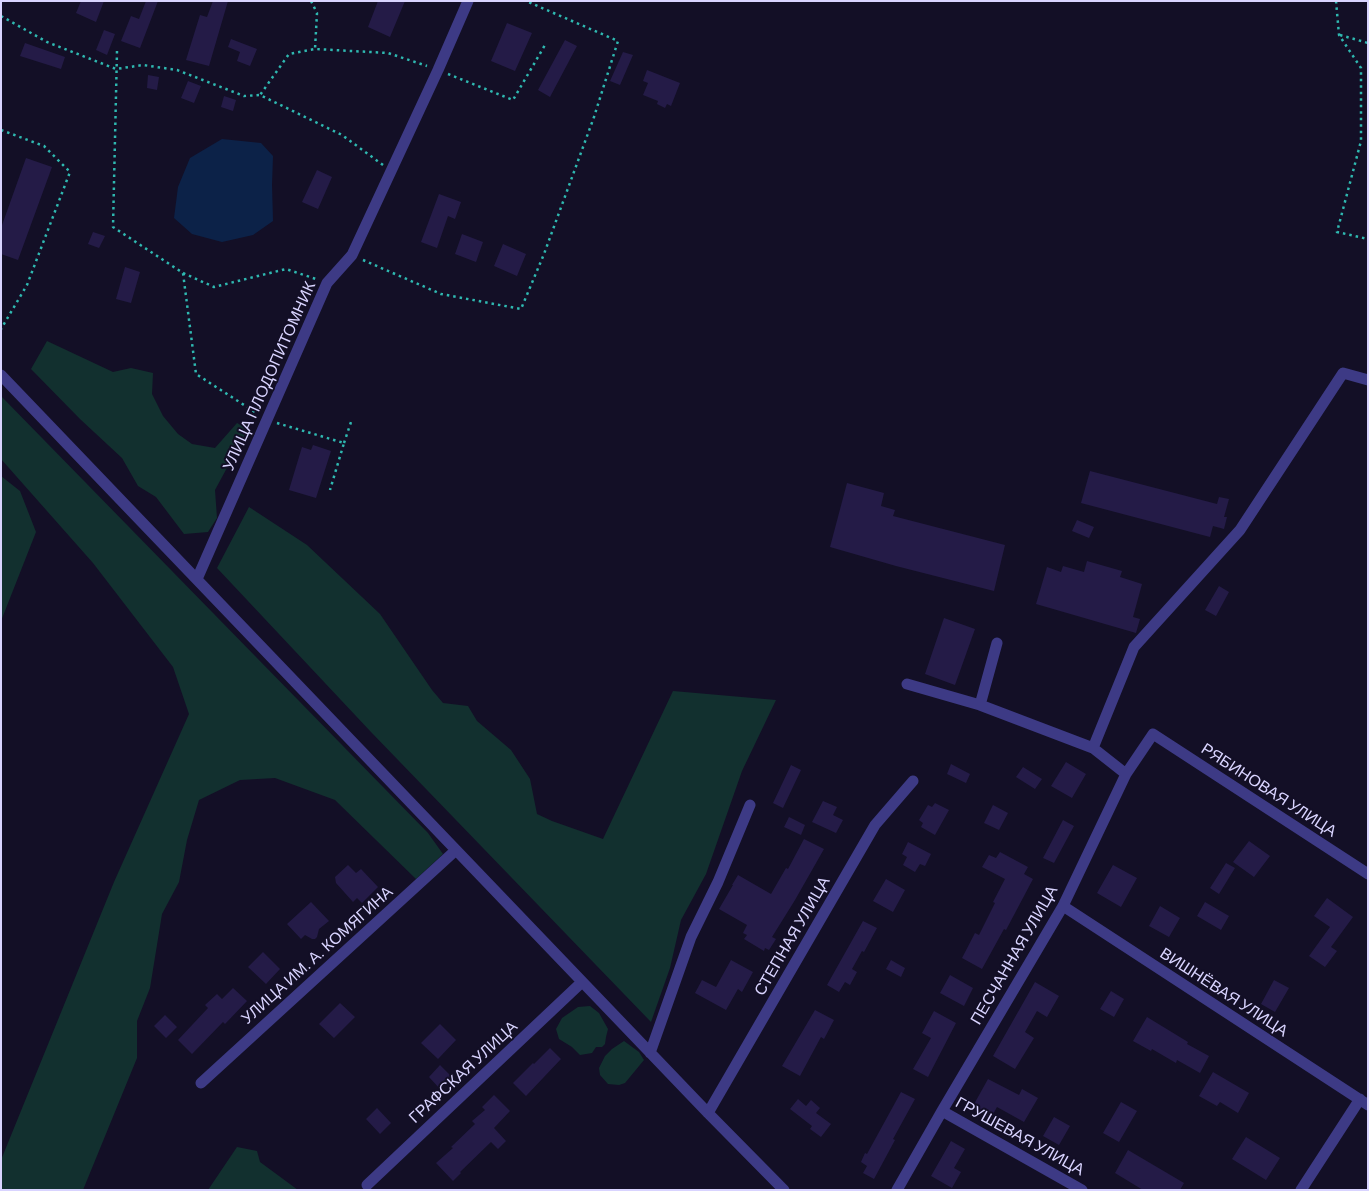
<!DOCTYPE html>
<meta charset="utf-8">
<style>
body{margin:0}
#map{position:relative;width:1369px;height:1191px;overflow:hidden;background:#130f26;font-family:Barlow,sans-serif}
canvas{display:block}
.frame{position:absolute;inset:0;border:2px solid #d9d4ff;pointer-events:none}
</style>
<div id="map">
<canvas width="1369" height="1191"></canvas>
<div class="frame"></div>
</div>
<script>
const g = document.querySelector('canvas').getContext('2d');
g.lineJoin = 'round';
function fill(path, color) {
  g.fillStyle = color;
  g.fill(path, 'evenodd');
}
function shape(rows) {
  const path = new Path2D();
  for (const r of rows) {
    path.moveTo(r[0], r[1]);
    for (let i = 2; i < r.length; i += 2) path.lineTo(r[i], r[i + 1]);
  }
  return path;
}
function strokePath(path, color, width, dash) {
  g.strokeStyle = color;
  g.lineWidth = width;
  g.lineCap = dash ? 'butt' : 'round';
  g.setLineDash(dash || []);
  g.stroke(path);
}
function label(font, color, halo, rows, align = 'center') {
  g.font = font + ' Barlow,sans-serif';
  g.lineWidth = 4;
  g.setLineDash([]);
  g.textBaseline = 'middle';
  g.strokeStyle = halo;
  g.fillStyle = color;
  for (const [text, x, y, turn = 0] of rows) {
    g.save();
    g.translate(x, y);
    g.rotate((+turn || 0) * Math.PI / 180);
    g.textAlign = isNaN(turn) ? turn : align;
    if (halo) g.strokeText(text, 0, 0);
    g.fillText(text, 0, 0);
    g.restore();
  }
}
fill(shape([
 [47,341,113,372,131,368,153,373,152,394,163,416,178,434,192,444,215,448,237,423,248,429,215,490,217,518,208,532,184,534,156,497,138,486,122,458,80,419,31,369],
 [1,396,428,833,443,854,416,879,335,800,275,778,240,780,199,800,187,840,179,882,162,914,150,988,137,1021,137,1058,83,1190,1,1190,1,1160,114,882,189,714,173,667,93,563,1,459],
 [1,476,20,491,36,532,1,621],
 [249,507,307,545,380,614,432,690,443,703,468,706,477,721,511,750,530,779,537,814,552,821,603,839,673,691,776,700,742,771,706,874,681,920,670,968,651,1022,371,732,217,568],
 [590,1006,599,1013,608,1029,606,1037,605,1044,602,1047,596,1047,592,1053,580,1055,572,1047,559,1039,556,1029,562,1018,578,1007],
 [624,1041,639,1052,644,1060,625,1083,619,1085,608,1084,600,1075,599,1068,605,1056,612,1049],
 [237,1147,257,1151,260,1162,298,1190,208,1190]
]), '#12302f');
fill(shape([
 [222,139,261,143,273,156,272,185,273,221,253,235,222,242,192,234,174,218,178,187,190,158]
]), '#0c2248');
fill(shape([
 [81,1,104,1,96,22,76,13],
 [146,1,158,1,140,48,121,41,131,16,139,19],
 [213,1,228,1,209,66,186,60,200,15,207,17],
 [378,1,405,1,390,37,368,27],
 [507,23,532,33,515,71,491,61],
 [104,30,115,34,107,55,96,50],
 [231,39,257,49,250,66,237,61,240,52,228,47],
 [565,40,577,46,550,97,538,90],
 [25,43,65,57,61,69,20,56],
 [623,52,633,55,620,85,610,81],
 [647,70,680,83,671,106,667,104,665,108,657,104,658,101,643,95,648,83,643,81],
 [148,75,159,77,157,90,147,88],
 [188,81,201,86,194,103,181,98],
 [224,96,236,100,233,111,221,107],
 [26,158,52,167,18,260,1,254,1,228],
 [317,170,332,177,318,209,302,202],
 [439,194,461,202,455,219,448,216,437,248,421,242],
 [93,232,105,236,99,248,88,244],
 [462,234,483,242,476,262,455,254],
 [503,244,526,254,517,276,494,266],
 [125,267,140,272,131,303,116,299],
 [313,445,331,451,316,498,289,490,302,447,311,450],
 [1090,471,1217,504,1219,497,1229,499,1224,517,1227,517,1224,529,1213,526,1210,537,1081,503],
 [847,483,884,493,881,506,895,510,893,516,1005,545,994,591,896,566,830,547],
 [1077,520,1094,527,1089,538,1072,531],
 [1087,561,1122,571,1120,577,1142,584,1133,617,1140,619,1136,633,1036,604,1047,567,1061,572,1063,566,1084,572],
 [1219,586,1229,592,1216,616,1205,610],
 [944,618,975,629,955,685,925,674],
 [1066,762,1086,774,1072,798,1051,786],
 [951,764,970,774,966,783,947,774],
 [791,765,801,770,783,808,773,803],
 [1023,767,1042,779,1035,789,1016,777],
 [823,801,837,807,833,815,843,820,836,833,812,822],
 [935,803,949,810,935,835,921,827,923,823,919,820,928,805,932,807],
 [993,805,1008,813,999,830,984,823],
 [789,817,805,825,801,835,784,827],
 [1063,820,1074,826,1054,863,1043,858],
 [804,839,824,849,795,900,772,937,776,939,769,950,765,948,764,951,744,939,747,935,743,933,747,925,719,909,733,885,732,885,738,875,771,894,786,868,788,869],
 [1249,841,1270,856,1254,877,1233,862],
 [908,842,931,854,925,866,920,864,915,872,903,865,907,857,902,854],
 [1000,852,1028,867,1024,874,1033,879,1006,930,1004,929,982,969,962,958,975,933,979,935,995,903,993,902,1005,879,982,867,989,855,996,858],
 [1226,863,1235,868,1219,894,1210,888],
 [348,865,356,873,361,869,378,887,362,903,357,898,353,902,336,883,335,877],
 [1113,865,1137,878,1121,907,1097,893],
 [886,879,905,890,893,912,873,901],
 [1327,898,1353,917,1331,947,1337,951,1325,967,1309,956,1330,927,1314,916],
 [311,902,329,921,319,929,317,937,315,939,312,939,305,935,301,939,287,924],
 [1205,902,1229,916,1221,930,1197,916],
 [1160,906,1180,918,1169,937,1149,926],
 [863,921,877,928,864,952,862,951,852,969,857,972,850,985,845,982,839,992,827,985],
 [263,952,280,969,266,984,248,967],
 [731,960,753,972,742,992,738,989,726,1010,695,993,702,980,716,987],
 [891,960,905,968,901,977,886,969],
 [950,975,973,988,964,1006,940,993],
 [1274,980,1289,988,1275,1012,1261,1004],
 [1035,982,1059,996,1047,1017,1037,1011,1025,1032,1034,1038,1015,1069,993,1056],
 [233,988,247,1001,225,1024,223,1022,192,1054,178,1040,208,1008,205,1005,217,994,222,999],
 [1111,991,1124,999,1114,1017,1100,1009],
 [340,1003,355,1017,334,1038,319,1024],
 [815,1010,834,1020,824,1039,821,1037,800,1076,782,1066],
 [934,1011,956,1023,928,1077,913,1069,931,1038,922,1033],
 [165,1015,177,1027,166,1038,154,1026],
 [1147,1017,1188,1042,1187,1044,1209,1056,1200,1073,1177,1060,1176,1063,1152,1049,1151,1051,1133,1041],
 [440,1024,456,1040,438,1059,421,1043],
 [550,1048,561,1059,526,1096,513,1083,533,1063,534,1064],
 [440,1065,452,1077,440,1089,429,1077],
 [1213,1072,1249,1093,1238,1113,1220,1102,1217,1106,1199,1096],
 [988,1079,1019,1095,1022,1089,1038,1098,1024,1122,997,1107,992,1116,973,1106],
 [901,1092,915,1099,893,1139,895,1140,874,1179,863,1173,867,1166,861,1162,865,1153,867,1154],
 [494,1095,510,1111,494,1128,506,1141,498,1149,491,1142,460,1172,461,1173,453,1181,436,1163,453,1148,451,1147,475,1124,472,1121,485,1110,482,1107],
 [798,1099,806,1106,811,1100,820,1108,816,1113,831,1124,821,1137,810,1129,812,1126,790,1109],
 [1121,1102,1137,1111,1119,1142,1103,1133],
 [377,1108,391,1123,380,1134,366,1119],
 [1054,1117,1070,1126,1059,1145,1043,1136],
 [1246,1137,1280,1158,1266,1180,1232,1159],
 [951,1141,965,1149,954,1168,961,1172,952,1188,931,1176],
 [1128,1150,1184,1183,1180,1190,1143,1190,1115,1173]
]), '#241b47');
strokePath(shape([
 [311,1,317,13,315,49],
 [1336,1,1339,35,1361,68,1361,141,1337,232,1368,239],
 [1,16,47,42,116,69,143,65,177,70,244,96,260,95],
 [1340,35,1368,43],
 [117,51,113,227,183,273,196,374,258,414],
 [448,74,513,100,545,45],
 [1,130,44,146,70,172,27,285,1,329],
 [383,165,342,135,260,95,289,54,315,49,388,53,427,66],
 [363,260,441,294,521,309,544,254,594,117,618,41,526,1],
 [183,273,214,287,286,269,316,279],
 [277,423,344,443,330,490],
 [344,443,352,419]
]), '#2fb8b0', 2.5, [2.5, 4]);
strokePath(shape([
 [1,375,708,1113,784,1190],
 [197,579,327,283,352,255,438,70,468,1],
 [907,684,980,705,1093,748],
 [980,705,997,643],
 [1126,774,1093,748,1134,647,1240,530,1343,373,1368,380],
 [1063,906,1368,1105],
 [650,1053,691,937,718,882,750,805],
 [201,1083,456,850],
 [942,1111,1082,1190],
 [708,1113,875,825,913,781],
 [367,1185,582,982],
 [897,1190,942,1111,1063,906,1126,774,1153,734,1368,874],
 [1301,1190,1360,1099]
]), '#3d3a85', 11);
label('16px', '#d9d4ff', '#130f26', [
 ["УЛИЦА ПЛОДОПИТОМНИК",269,376,-66],
 ["РЯБИНОВАЯ УЛИЦА",1269,790,33],
 ["СТЕПНАЯ УЛИЦА",792,936,-60],
 ["УЛИЦА ИМ. А. КОМЯГИНА",317,955,-42],
 ["ПЕСЧАННАЯ УЛИЦА",1014,955,-60],
 ["ВИШНЁВАЯ УЛИЦА",1224,992,33],
 ["ГРАФСКАЯ УЛИЦА",463,1072,-43],
 ["ГРУШЕВАЯ УЛИЦА",1020,1136,29]
]);
</script>
